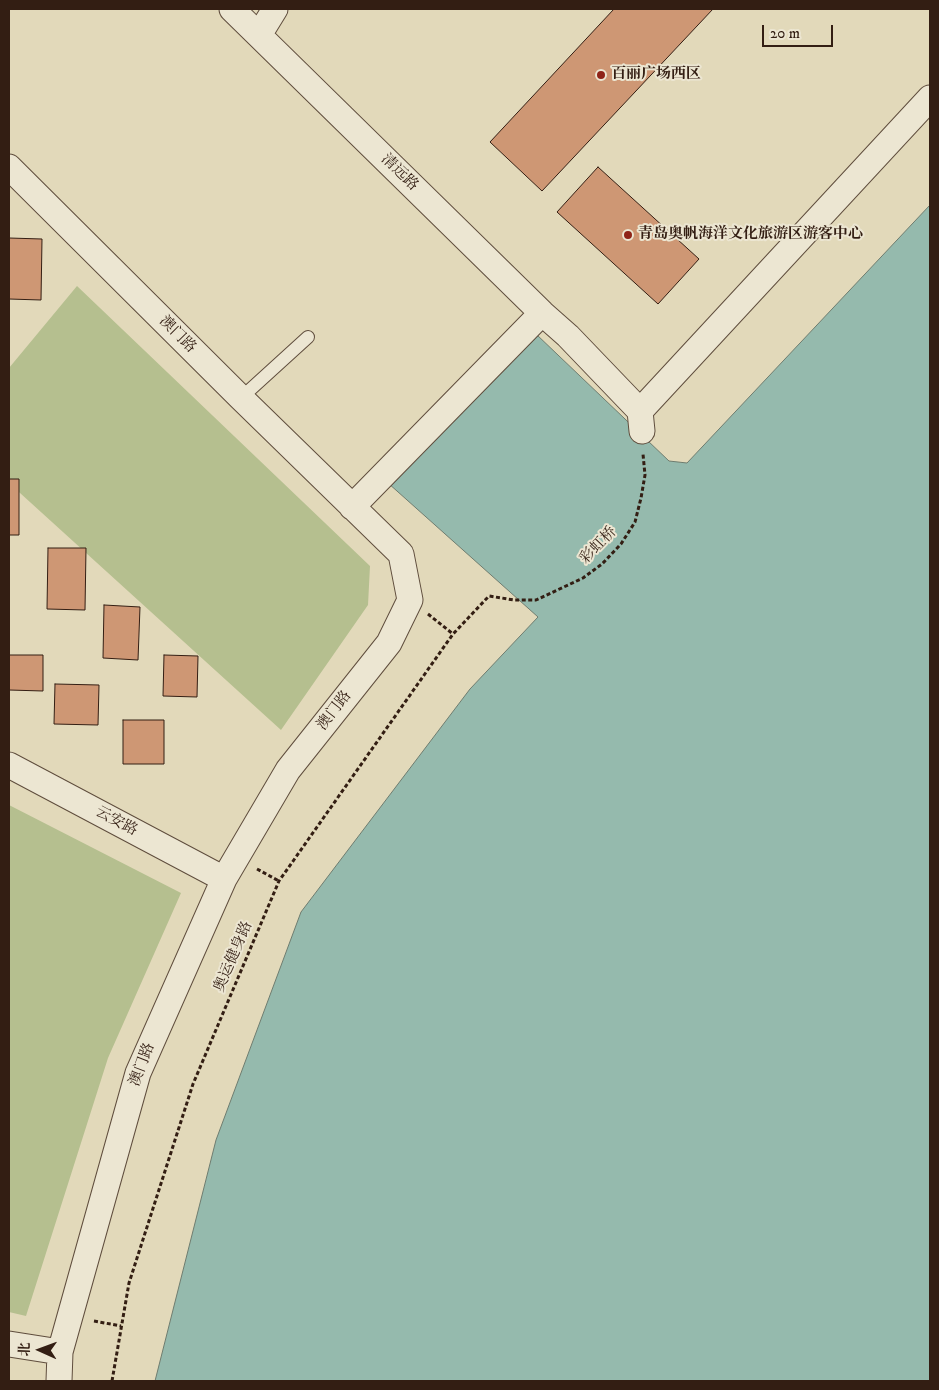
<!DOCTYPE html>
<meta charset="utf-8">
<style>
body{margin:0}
#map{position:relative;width:939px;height:1390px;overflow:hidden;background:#e2d9ba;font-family:"IM FELL DW Pica","Noto Serif SC",serif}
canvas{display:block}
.frame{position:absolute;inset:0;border:10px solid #331e13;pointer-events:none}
.north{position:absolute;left:15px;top:1325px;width:50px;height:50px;-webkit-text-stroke:4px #ece6d2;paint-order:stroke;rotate:272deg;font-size:14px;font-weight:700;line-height:20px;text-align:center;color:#331e13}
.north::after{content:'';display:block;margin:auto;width:18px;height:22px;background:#331e13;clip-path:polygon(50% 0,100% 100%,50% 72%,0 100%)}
.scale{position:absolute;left:762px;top:25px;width:71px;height:22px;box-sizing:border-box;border:2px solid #331e13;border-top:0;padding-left:6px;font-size:15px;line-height:18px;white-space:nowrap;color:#331e13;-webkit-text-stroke:4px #ece6d2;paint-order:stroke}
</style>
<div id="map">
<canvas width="939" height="1390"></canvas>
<div class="frame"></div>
<div class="north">北</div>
<div class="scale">20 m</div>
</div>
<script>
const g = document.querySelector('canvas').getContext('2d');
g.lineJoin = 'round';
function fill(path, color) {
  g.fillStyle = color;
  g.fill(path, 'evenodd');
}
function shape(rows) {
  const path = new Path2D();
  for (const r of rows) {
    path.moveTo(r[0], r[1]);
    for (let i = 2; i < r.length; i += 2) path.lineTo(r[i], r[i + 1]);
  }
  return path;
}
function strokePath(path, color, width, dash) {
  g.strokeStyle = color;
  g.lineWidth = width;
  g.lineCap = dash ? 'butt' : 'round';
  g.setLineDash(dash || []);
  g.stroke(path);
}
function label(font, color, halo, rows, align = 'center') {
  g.font = font + ' "IM FELL DW Pica","Noto Serif SC",serif';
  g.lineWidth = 4;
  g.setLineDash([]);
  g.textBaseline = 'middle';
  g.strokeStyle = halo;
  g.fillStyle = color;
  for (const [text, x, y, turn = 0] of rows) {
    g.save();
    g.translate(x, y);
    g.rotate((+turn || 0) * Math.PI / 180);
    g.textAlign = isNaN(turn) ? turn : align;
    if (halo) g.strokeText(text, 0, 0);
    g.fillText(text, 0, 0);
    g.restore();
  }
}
fill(shape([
 [77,286,370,566,368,605,281,730,9,483,9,368],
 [9,805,181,893,108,1058,26,1316,9,1312]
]), '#b5bf8f');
const water = shape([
 [930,205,930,1381,155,1381,216,1140,301,912,470,689,538,617,388,483,536,334,669,461,687,463,930,205]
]);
fill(water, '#95baad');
strokePath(water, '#6e7c6f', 1);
const building = shape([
 [614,9,713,9,542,191,490,142,614,9],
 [598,167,699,259,658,304,557,212,598,167],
 [9,238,42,239,41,300,9,299,9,238],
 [9,479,19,479,19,535,9,535,9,479],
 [48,548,86,548,85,610,47,609,48,548],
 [104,605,140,607,138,660,103,658,104,605],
 [9,655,43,655,43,691,9,690,9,655],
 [164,655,198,656,197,697,163,696,164,655],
 [55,684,99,685,98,725,54,724,55,684],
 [123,720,164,720,164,764,123,764,123,720]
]);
fill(building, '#ce9774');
strokePath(building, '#331e13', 1);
const lane = shape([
 [241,398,308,337]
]);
const street = shape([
 [232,9,542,313,568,336,640,411],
 [259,35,275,9],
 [9,167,241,398,401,554,410,600,389,643,288,770,224,879,138,1073,60,1352,59,1381],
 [642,431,640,411,930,98],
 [352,507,542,313],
 [9,765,224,879],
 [9,1344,60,1352]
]);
strokePath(lane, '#5f4d3d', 14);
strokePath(street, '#5f4d3d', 27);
strokePath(shape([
 [428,614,453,634],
 [257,869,279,881],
 [94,1321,121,1326],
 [112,1381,129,1283,193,1084,279,881,453,634,489,596,514,600,536,600,583,578,602,564,621,544,635,522,641,498,645,475,643,454]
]), '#331e13', 3, [4, 2.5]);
strokePath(lane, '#ece6d2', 12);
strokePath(street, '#ece6d2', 25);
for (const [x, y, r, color] of [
 [601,75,5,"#8f2418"],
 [628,235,5,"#8f2418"]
]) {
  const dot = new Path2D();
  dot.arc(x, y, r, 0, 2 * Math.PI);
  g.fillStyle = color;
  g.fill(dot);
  strokePath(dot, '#ece6d2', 2);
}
label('bold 15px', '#331e13', '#ece6d2', [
 ["百丽广场西区",611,75],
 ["青岛奥帆海洋文化旅游区游客中心",638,235]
], 'left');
label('15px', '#331e13', '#ece6d2', [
 ["清远路",399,173,44],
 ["澳门路",177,335,45],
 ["彩虹桥",599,546,-46],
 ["澳门路",335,711,-52],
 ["云安路",116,822,28],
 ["奥运健身路",234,957,-67],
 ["澳门路",143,1065,-69]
]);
</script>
